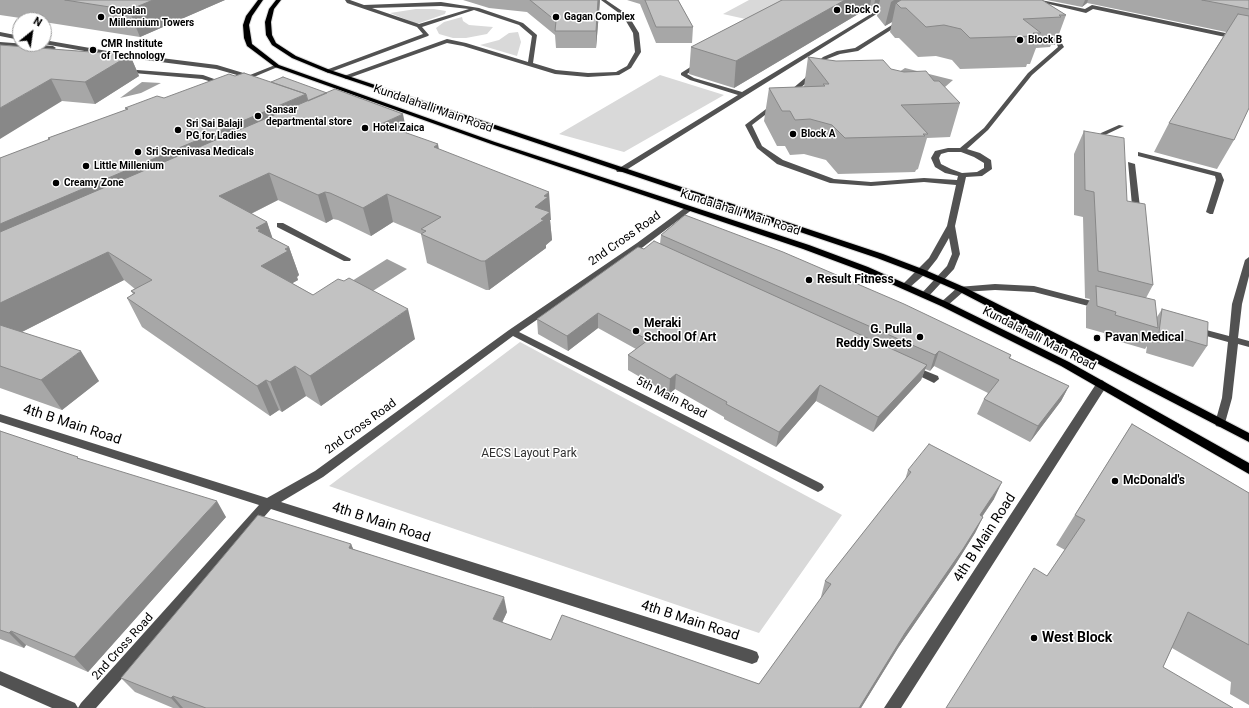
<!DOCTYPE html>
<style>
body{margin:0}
#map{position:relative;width:1249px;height:708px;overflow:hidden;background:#fff;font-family:Roboto,sans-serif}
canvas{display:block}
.north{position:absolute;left:12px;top:12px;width:40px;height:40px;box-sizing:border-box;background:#fff;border:1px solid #999;border-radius:50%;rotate:30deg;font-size:11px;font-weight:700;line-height:16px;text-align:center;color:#000}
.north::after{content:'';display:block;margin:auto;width:14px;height:18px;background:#000;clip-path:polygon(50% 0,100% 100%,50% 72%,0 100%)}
</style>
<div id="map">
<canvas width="1249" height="708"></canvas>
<div class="north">N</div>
</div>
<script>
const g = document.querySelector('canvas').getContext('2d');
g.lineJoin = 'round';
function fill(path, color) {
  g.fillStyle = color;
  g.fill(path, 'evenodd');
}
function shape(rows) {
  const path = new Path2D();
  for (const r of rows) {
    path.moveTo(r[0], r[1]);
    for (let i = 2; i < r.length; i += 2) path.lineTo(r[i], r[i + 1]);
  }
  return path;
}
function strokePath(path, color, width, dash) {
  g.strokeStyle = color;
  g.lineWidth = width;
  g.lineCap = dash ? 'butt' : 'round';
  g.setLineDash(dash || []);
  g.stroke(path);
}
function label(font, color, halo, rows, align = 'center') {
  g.font = font + ' Roboto,sans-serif';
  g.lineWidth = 3;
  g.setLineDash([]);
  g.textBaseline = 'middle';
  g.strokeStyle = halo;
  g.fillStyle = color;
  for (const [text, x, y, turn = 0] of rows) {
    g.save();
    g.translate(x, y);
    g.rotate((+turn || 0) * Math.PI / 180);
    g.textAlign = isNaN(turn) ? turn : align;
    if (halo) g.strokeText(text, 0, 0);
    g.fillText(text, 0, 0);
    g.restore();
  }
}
fill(shape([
 [749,0,790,0,750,20,723,14],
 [416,9,434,9,446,11,445,14,417,24,390,13],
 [462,17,463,21,469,25,493,27,487,34,466,38,453,38,439,34,436,28,444,22],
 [518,32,521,42,517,56,480,45,499,40,509,33],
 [660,75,724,95,624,152,559,134],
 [520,342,842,515,759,633,329,486]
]), '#d9d9d9');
fill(shape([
 [905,68,953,80,945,87,896,74],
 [142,82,161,83,141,93,120,98],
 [387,259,407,269,365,296,344,286]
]), '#a0a0a0');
const major = shape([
 [258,0,263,0,252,16,249,25,252,44,279,65,495,142,809,245,868,267,947,302,1069,362,1249,463,1249,474,1061,366,941,306,862,271,803,249,491,144,275,67,247,46,244,38,243,25,246,16,258,0],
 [276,0,281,0,274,9,271,22,272,35,276,43,296,56,330,70,883,254,925,270,964,287,1103,357,1249,433,1249,442,958,291,919,274,877,258,326,72,292,58,272,45,266,35,265,22,269,9,276,0]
]);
strokePath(major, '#dbdbdb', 2);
fill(shape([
 [345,0,350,0,364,5,441,2,479,8,523,23,537,35,533,63,556,70,588,73,616,72,627,66,635,52,633,33,623,16,601,0,606,0,628,15,639,33,641,52,631,68,619,75,588,77,555,74,463,46,447,43,346,79,343,77,344,76,447,39,466,43,528,62,532,36,519,25,474,10,422,27,429,35,428,36,328,73,325,71,326,70,423,34,417,27,347,3,345,0],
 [441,6,469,9,419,24,372,8,441,6],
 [894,0,899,0,623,172,617,172,616,170,738,95,690,80,681,75,681,73,700,61,705,62,687,74,694,78,742,92,894,0],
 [1032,0,1041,0,1085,9,1092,5,1249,38,1249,42,1093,9,1086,13,1032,0],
 [900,20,905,21,858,51,840,54,827,59,816,70,810,80,790,96,785,95,805,78,811,68,823,57,837,51,855,48,900,20],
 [0,32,20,36,20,40,0,36,0,32],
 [1045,32,1049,32,1060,40,1064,47,1032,75,988,130,967,149,980,153,991,160,992,169,982,176,966,177,955,226,960,254,954,269,928,297,922,297,920,295,947,266,952,254,949,238,937,259,925,274,909,288,903,288,901,286,929,258,947,226,956,185,924,182,871,186,830,183,777,164,757,148,745,125,774,103,778,103,778,105,752,125,762,146,783,160,834,179,871,182,924,178,957,180,958,176,945,173,935,167,931,158,935,151,948,148,960,148,984,128,1028,73,1058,47,1056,42,1045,34,1045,32],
 [948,152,961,152,974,157,984,163,984,168,977,172,962,173,951,169,941,164,939,158,941,154,948,152],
 [44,40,113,52,217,65,250,75,275,65,280,66,242,82,239,80,244,77,216,69,113,56,44,44,44,40],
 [0,42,53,46,56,48,53,50,0,46,0,42],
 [124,69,203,75,228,84,225,86,202,79,122,72,122,70,124,69],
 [1119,125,1124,126,1105,135,1102,146,1098,146,1097,138,1101,133,1119,125],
 [1138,152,1221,173,1224,180,1213,214,1210,214,1206,212,1216,180,1215,176,1138,156,1138,152],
 [1128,162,1135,164,1141,216,1137,218,1133,216,1128,162],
 [686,207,692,207,693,209,643,247,519,332,822,484,824,487,822,490,818,492,814,490,513,336,323,477,281,502,752,650,757,652,759,657,757,662,752,664,271,509,96,708,78,708,81,703,259,505,0,422,0,414,267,498,315,471,509,330,637,243,686,207],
 [277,223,283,223,351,259,350,261,344,261,277,227,277,223],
 [1249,257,1249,276,1242,304,1238,338,1249,341,1249,347,1238,344,1232,398,1225,423,1224,426,1220,427,1216,426,1215,423,1222,398,1228,342,1192,332,1190,330,1195,327,1229,336,1232,304,1245,260,1249,257],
 [995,284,1034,286,1103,304,1105,306,1100,309,1034,292,995,290,963,292,947,306,941,306,939,304,958,287,995,284],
 [911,365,938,376,939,379,934,383,907,370,906,368,911,365],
 [1102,380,1107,384,1106,387,901,708,884,708,1098,381,1102,380],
 [0,671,75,703,78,708,52,708,0,685,0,671]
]), '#525252');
fill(major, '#000');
fill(shape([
 [0,0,225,0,140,37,44,22,44,20,34,20,0,15],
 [463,0,600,0,596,48,556,48,555,35,527,12,489,8],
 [627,0,678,0,693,27,692,43,656,43,640,4],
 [782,0,1042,0,1066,15,1055,45,1051,45,1050,47,1036,48,1030,64,1027,64,1026,67,960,69,952,60,936,56,918,57,899,38,895,38,890,32,892,22,885,26,877,16,878,8,873,11,870,7,734,88,689,74,691,47],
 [1047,0,1249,0,1249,108,1234,140,1217,169,1154,152,1169,123,1226,32,1092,4,1087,3,1082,7],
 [0,45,130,55,139,76,95,104,62,101],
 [808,57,891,69,934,81,960,103,950,137,927,138,918,169,916,170,915,172,838,174,826,160,804,154,790,155,785,146,777,146,764,121,769,88,804,87],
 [164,98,406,133,439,149,551,220,550,220,552,240,546,245,546,248,489,290,486,290,427,263,421,234,393,222,371,236,338,220,333,219,326,223,278,200,251,214,267,222,272,238,289,247,299,275,297,277,298,280,292,283,313,295,415,339,321,406,306,396,282,412,279,410,270,416,142,327,127,298,133,294,131,291,135,289,124,280,22,332,99,381,62,410,0,388,0,158,49,140,48,138,126,110,125,108],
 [1084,131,1127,201,1153,285,1146,298,1157,317,1162,309,1207,346,1193,367,1146,353,1147,346,1145,349,1104,337,1104,333,1086,328,1086,307,1090,299,1085,298,1083,217,1074,215,1074,154],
 [661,235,1011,355,1010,358,1069,386,1061,401,1030,442,977,414,984,399,988,393,934,366,930,371,925,369,921,380,873,432,816,401,776,447,724,419,724,417,675,389,669,394,628,370,628,355,636,349,598,328,568,351,538,334,537,319,660,244],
 [1132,424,1249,493,1249,705,1230,694,1231,682,1172,648,1163,667,946,708,1047,576,1065,550,1056,545],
 [0,431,80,459,226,517,88,672,26,645,24,648,0,639],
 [908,470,994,499,982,517,983,517,975,533,955,565,898,648,861,708,173,708,135,692,121,678,351,544,353,549,507,612,502,623,551,640,759,684,822,597,821,597,825,581,905,480]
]), '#a7a7a7');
fill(shape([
 [153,0,225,0,140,37,129,10],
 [598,0,600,0,596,48,596,31],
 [845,0,871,0,870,7,734,88,736,61],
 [875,0,880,0,878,8,873,11],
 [894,0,921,0,906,8,896,3,892,22,885,26,891,2],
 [1085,0,1088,0,1087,3,1082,7],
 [130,55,139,76,95,104,85,82],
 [51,79,62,101,0,139,0,108],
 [306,94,313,119,0,260,0,224],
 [403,114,408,139,381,124],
 [438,144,443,171,434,147],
 [269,173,278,200,230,224,219,196],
 [325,192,333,219,326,223,318,195],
 [549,192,551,220,550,220,552,240,546,245,546,248,489,290,485,261,535,207,544,196],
 [387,194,393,222,371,236,363,208],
 [267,222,277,251,267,256,256,228],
 [289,247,299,275,297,277,298,280,272,295,261,266],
 [108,252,124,280,0,343,0,303],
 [408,309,415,339,321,406,310,376],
 [598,313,598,328,568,351,567,336],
 [81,351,99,381,62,410,41,380],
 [939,351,934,366,930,371,935,355],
 [927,365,921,380,873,432,878,417],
 [295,366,306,396,282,412,270,382],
 [676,374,675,389,669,394,670,379],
 [266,380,279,410,270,416,257,386],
 [820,385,816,401,776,447,779,432],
 [1069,386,1061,401,1030,442,1038,426],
 [1002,482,994,499,972,531,980,515],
 [217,501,226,517,88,672,74,657],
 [983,517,975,533,955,565,898,648,861,708,859,708,905,633],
 [351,544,358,560,349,548],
 [504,597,507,612,496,635,493,619],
 [11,631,26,645,24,648,9,633],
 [173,696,183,708,180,708,171,698]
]), '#888');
const building = shape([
 [65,0,153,0,129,10,65,0],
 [530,0,598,0,596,31,555,31,556,21,530,0],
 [645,0,678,0,693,27,656,27,645,0],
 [782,0,845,0,736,61,691,47,782,0],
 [901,0,1042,0,1066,15,1059,15,1061,17,1023,19,1041,33,1033,33,1036,36,970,38,961,29,944,25,926,27,906,8,901,8,896,3,901,0],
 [1202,0,1249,0,1249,9,1202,0],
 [1238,14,1249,16,1249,108,1234,140,1169,123,1238,14],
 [0,45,130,55,85,82,51,79,0,108,0,45],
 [808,57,836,61,883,60,891,69,904,72,926,71,934,81,939,81,960,103,901,105,928,134,923,134,925,136,845,138,832,125,810,119,795,120,790,111,782,111,769,88,825,86,823,84,829,84,808,57],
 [244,73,306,94,0,224,0,158,50,139,48,138,128,109,125,108,157,96,164,98,229,74,235,76,244,73],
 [283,77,327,93,308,101,306,94,271,82,283,77],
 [335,89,403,114,381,124,438,144,434,147,549,192,544,196,548,197,535,207,550,212,541,219,544,220,485,261,481,261,421,234,426,231,421,229,441,217,387,194,363,208,330,193,325,192,318,195,269,173,219,196,267,222,256,228,261,230,258,231,289,247,285,249,288,251,261,266,313,295,338,279,344,281,349,278,408,309,310,376,295,366,270,382,266,380,257,386,127,298,135,293,131,291,152,280,108,252,0,303,0,232,335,89],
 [1084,131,1124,138,1127,201,1145,204,1153,285,1098,271,1094,192,1085,190,1084,131],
 [685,215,783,252,904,304,1011,355,1009,358,1069,386,1038,426,984,399,999,380,939,351,935,355,661,235,685,215],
 [654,241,927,365,878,417,820,385,779,432,726,404,727,402,676,374,670,379,628,355,648,340,598,313,567,336,537,319,638,247,644,249,654,241],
 [1096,286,1155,300,1158,328,1115,315,1116,312,1097,306,1096,286],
 [1162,309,1208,322,1207,346,1159,332,1162,309],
 [0,325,81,351,41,380,0,366,0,325],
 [1132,424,1249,493,1249,645,1188,612,1163,667,1233,708,946,708,1034,568,1047,576,1085,520,1075,515,1132,424],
 [0,431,78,457,77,458,217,501,74,657,11,631,9,633,0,630,0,431],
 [929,444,1002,482,980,515,983,517,963,549,905,633,859,708,206,708,173,696,171,698,121,678,258,515,351,544,349,548,504,597,493,619,551,640,562,615,759,684,831,584,825,581,911,472,908,470,929,444]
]);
fill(building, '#c2c2c2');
strokePath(building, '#888', 1);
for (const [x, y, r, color] of [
 [837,10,4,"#000"],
 [101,17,4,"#000"],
 [556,17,4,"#000"],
 [1020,40,4,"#000"],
 [93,50,4,"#000"],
 [258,116,4,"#000"],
 [365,128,4,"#000"],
 [178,130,4,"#000"],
 [793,134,4,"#000"],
 [138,152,4,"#000"],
 [86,166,4,"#000"],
 [56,183,4,"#000"],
 [809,280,4,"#000"],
 [636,331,4,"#000"],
 [920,337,4,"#000"],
 [1097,338,4,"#000"],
 [1115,481,4,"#000"],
 [1034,638,4,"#000"]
]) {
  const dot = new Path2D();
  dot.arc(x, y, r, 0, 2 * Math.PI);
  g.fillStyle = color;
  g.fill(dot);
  strokePath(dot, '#fff', 1.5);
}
label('bold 10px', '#000', '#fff', [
 ["Block C",845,10],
 ["Gopalan",109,11],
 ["Millennium Towers",109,23],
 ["Gagan Complex",564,17],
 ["Block B",1028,40],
 ["CMR Institute",101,44],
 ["of Technology",101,56],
 ["Sansar",266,110],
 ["departmental store",266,122],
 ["Sri Sai Balaji",186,124],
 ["PG for Ladies",186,136],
 ["Hotel Zaica",373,128],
 ["Block A",801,134],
 ["Sri Sreenivasa Medicals",146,152],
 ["Little Millenium",94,166],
 ["Creamy Zone",64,183]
], 'left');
label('12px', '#000', '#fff', [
 ["Kundalahalli Main Road",433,109,19],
 ["Kundalahalli Main Road",740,213,18],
 ["2nd Cross Road",625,239,-35],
 ["Kundalahalli Main Road",1039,339,27],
 ["5th Main Road",671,398,27],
 ["2nd Cross Road",361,427,-36],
 ["2nd Cross Road",123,647,-48]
]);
label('bold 12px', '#000', '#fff', [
 ["Result Fitness",817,280],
 ["Meraki",644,324],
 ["School Of Art",644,338],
 ["G. Pulla",912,330,"right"],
 ["Reddy Sweets",912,344,"right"],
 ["Pavan Medical",1105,338],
 ["McDonald's",1123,481]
], 'left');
label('12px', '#303030', '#fff', [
 ["AECS Layout Park",529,454]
]);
label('14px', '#000', '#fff', [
 ["4th B Main Road",72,425,18],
 ["4th B Main Road",381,523,18],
 ["4th B Main Road",985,538,-57],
 ["4th B Main Road",690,621,18]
]);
label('bold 14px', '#000', '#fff', [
 ["West Block",1042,638]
], 'left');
</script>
